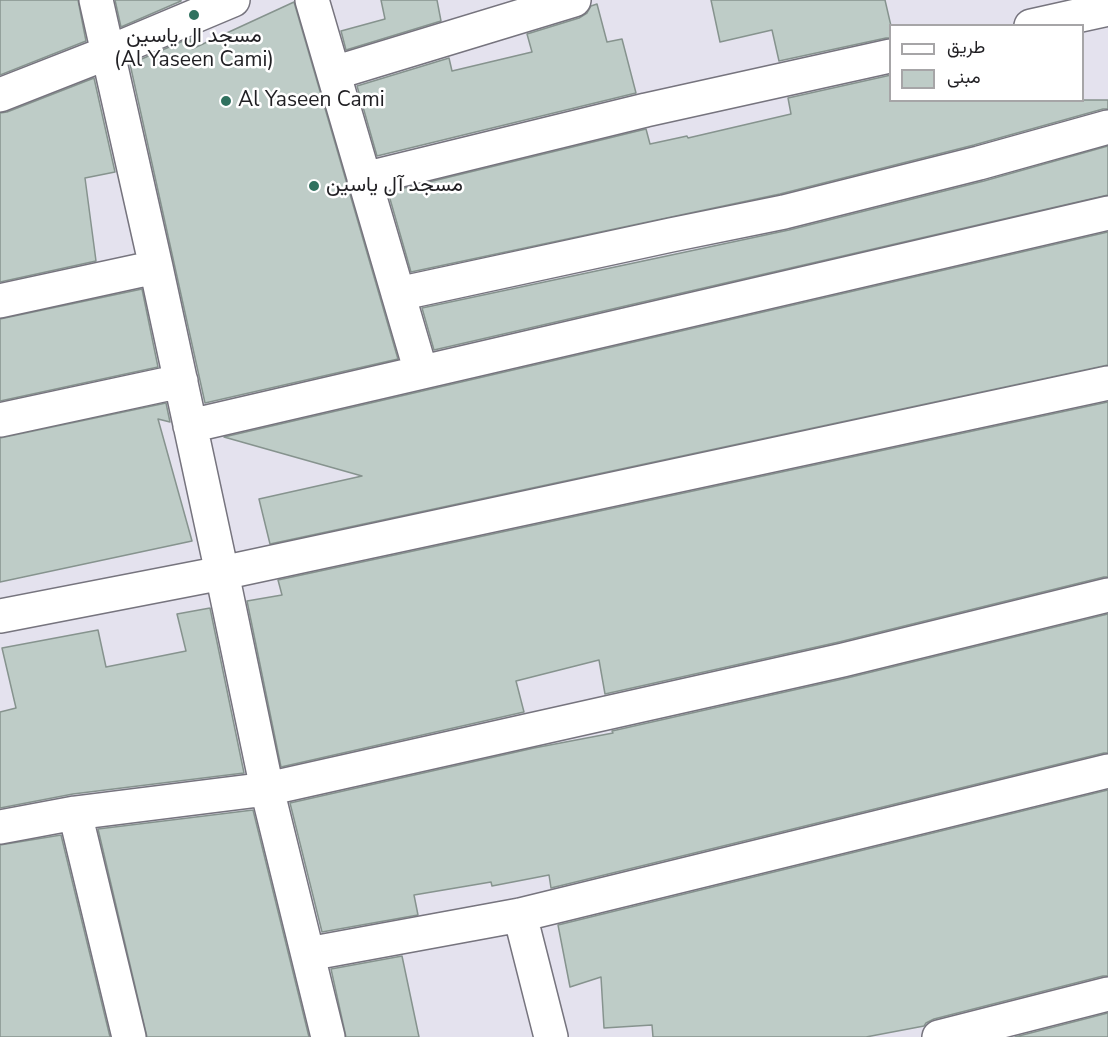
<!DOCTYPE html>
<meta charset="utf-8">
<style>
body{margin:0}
#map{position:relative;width:1108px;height:1037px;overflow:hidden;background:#e4e2ee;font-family:"Nunito Sans",Vazirmatn,sans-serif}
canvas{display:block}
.legend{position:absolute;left:889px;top:24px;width:195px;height:78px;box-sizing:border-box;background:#fff;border:2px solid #a6a5a7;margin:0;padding:8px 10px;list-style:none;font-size:18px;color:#201f23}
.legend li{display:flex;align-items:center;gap:12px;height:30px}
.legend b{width:30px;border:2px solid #a6a5a7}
</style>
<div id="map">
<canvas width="1108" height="1037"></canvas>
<ul class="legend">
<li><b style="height:8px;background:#fff"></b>طريق</li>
<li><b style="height:16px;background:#beccc7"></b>مبنى</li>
</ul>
</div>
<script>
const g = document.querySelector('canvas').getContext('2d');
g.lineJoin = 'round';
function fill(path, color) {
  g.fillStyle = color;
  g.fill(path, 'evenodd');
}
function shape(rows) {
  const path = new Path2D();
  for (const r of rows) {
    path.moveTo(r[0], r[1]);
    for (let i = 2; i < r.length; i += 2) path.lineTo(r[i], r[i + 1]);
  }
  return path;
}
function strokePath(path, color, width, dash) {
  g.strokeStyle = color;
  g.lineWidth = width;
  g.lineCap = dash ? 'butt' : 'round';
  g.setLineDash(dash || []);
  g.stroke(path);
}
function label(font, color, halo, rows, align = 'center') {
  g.font = font + ' "Nunito Sans",Vazirmatn,sans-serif';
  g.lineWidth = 5;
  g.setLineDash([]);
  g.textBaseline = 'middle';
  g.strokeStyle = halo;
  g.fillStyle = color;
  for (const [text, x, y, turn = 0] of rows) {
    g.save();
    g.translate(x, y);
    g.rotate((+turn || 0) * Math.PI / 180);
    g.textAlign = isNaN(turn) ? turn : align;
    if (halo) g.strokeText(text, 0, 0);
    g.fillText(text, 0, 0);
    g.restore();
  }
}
const building = shape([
 [0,0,78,0,86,41,0,75,0,0],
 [115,0,181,0,181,1,121,27,115,0],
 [381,0,437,0,441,21,346,50,341,31,385,19,381,0],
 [711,0,885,0,891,26,891,38,886,38,779,61,772,30,720,42,711,0],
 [294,2,398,359,205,403,130,64,190,38,192,49,294,2],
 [597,4,607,42,622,39,636,93,377,156,357,86,449,58,452,71,532,52,527,34,579,18,587,13,591,6,597,4],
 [891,75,891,100,1108,100,1108,109,1103,109,974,145,780,194,411,272,388,192,646,129,650,144,687,136,688,138,791,114,788,98,891,75],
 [94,78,115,172,85,178,96,261,0,282,0,113,7,112,94,78],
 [1108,146,1108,195,434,350,422,308,789,230,984,181,1108,146],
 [1108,232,1108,365,270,544,259,499,362,476,224,437,1108,232],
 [142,289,158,367,0,401,0,319,142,289],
 [1108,402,1108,577,1104,577,839,642,605,694,599,660,516,681,524,712,281,767,247,601,282,595,278,580,1108,402],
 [166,403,170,422,158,419,192,541,0,582,0,438,166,403],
 [210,608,244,773,73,794,0,808,0,712,16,708,2,648,98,630,106,667,186,651,177,614,210,608],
 [1108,614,1108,753,1104,753,551,888,549,875,492,886,491,882,414,895,418,915,322,932,290,803,534,748,613,733,612,731,847,678,1108,614],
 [1108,790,1108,976,1103,976,934,1019,926,1023,924,1026,866,1037,653,1037,652,1025,604,1028,601,977,570,987,558,925,1108,790],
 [253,810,309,1037,147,1037,98,829,253,810],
 [61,835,110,1037,0,1037,0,845,61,835],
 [402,956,419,1037,346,1037,331,969,402,956],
 [1108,1013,1108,1037,1015,1037,1108,1013]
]);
fill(building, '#beccc7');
strokePath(building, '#86938e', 1.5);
const street = shape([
 [96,0,156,267,222,573,267,789,328,1037],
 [312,0,421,372],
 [1031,26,1108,9],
 [334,73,574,0],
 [0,95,107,53,233,0],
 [364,179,646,110,890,56],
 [398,294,671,235,784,212,979,163,1108,127],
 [0,301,156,267],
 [0,420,181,381],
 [190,426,1108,213],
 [0,616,222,573,1108,383],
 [75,813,129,1037],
 [0,827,75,813,267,789,843,660,1108,595],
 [520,915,551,1037],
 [308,954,520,915,1108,771],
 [939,1037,1108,994]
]);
strokePath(street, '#76747e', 36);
strokePath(street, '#fff', 33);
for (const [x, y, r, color] of [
 [194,15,6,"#30715f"],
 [226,101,6,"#30715f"],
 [314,186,6,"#30715f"]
]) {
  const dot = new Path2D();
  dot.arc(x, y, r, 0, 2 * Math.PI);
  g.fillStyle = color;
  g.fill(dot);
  strokePath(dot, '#fff', 2);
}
label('21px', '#201f23', '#fff', [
 ["مسجد ال ياسين",194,37,"center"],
 ["(Al Yaseen Cami)",194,61,"center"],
 ["Al Yaseen Cami",238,101],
 ["مسجد آل ياسين",326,186]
], 'left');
</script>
